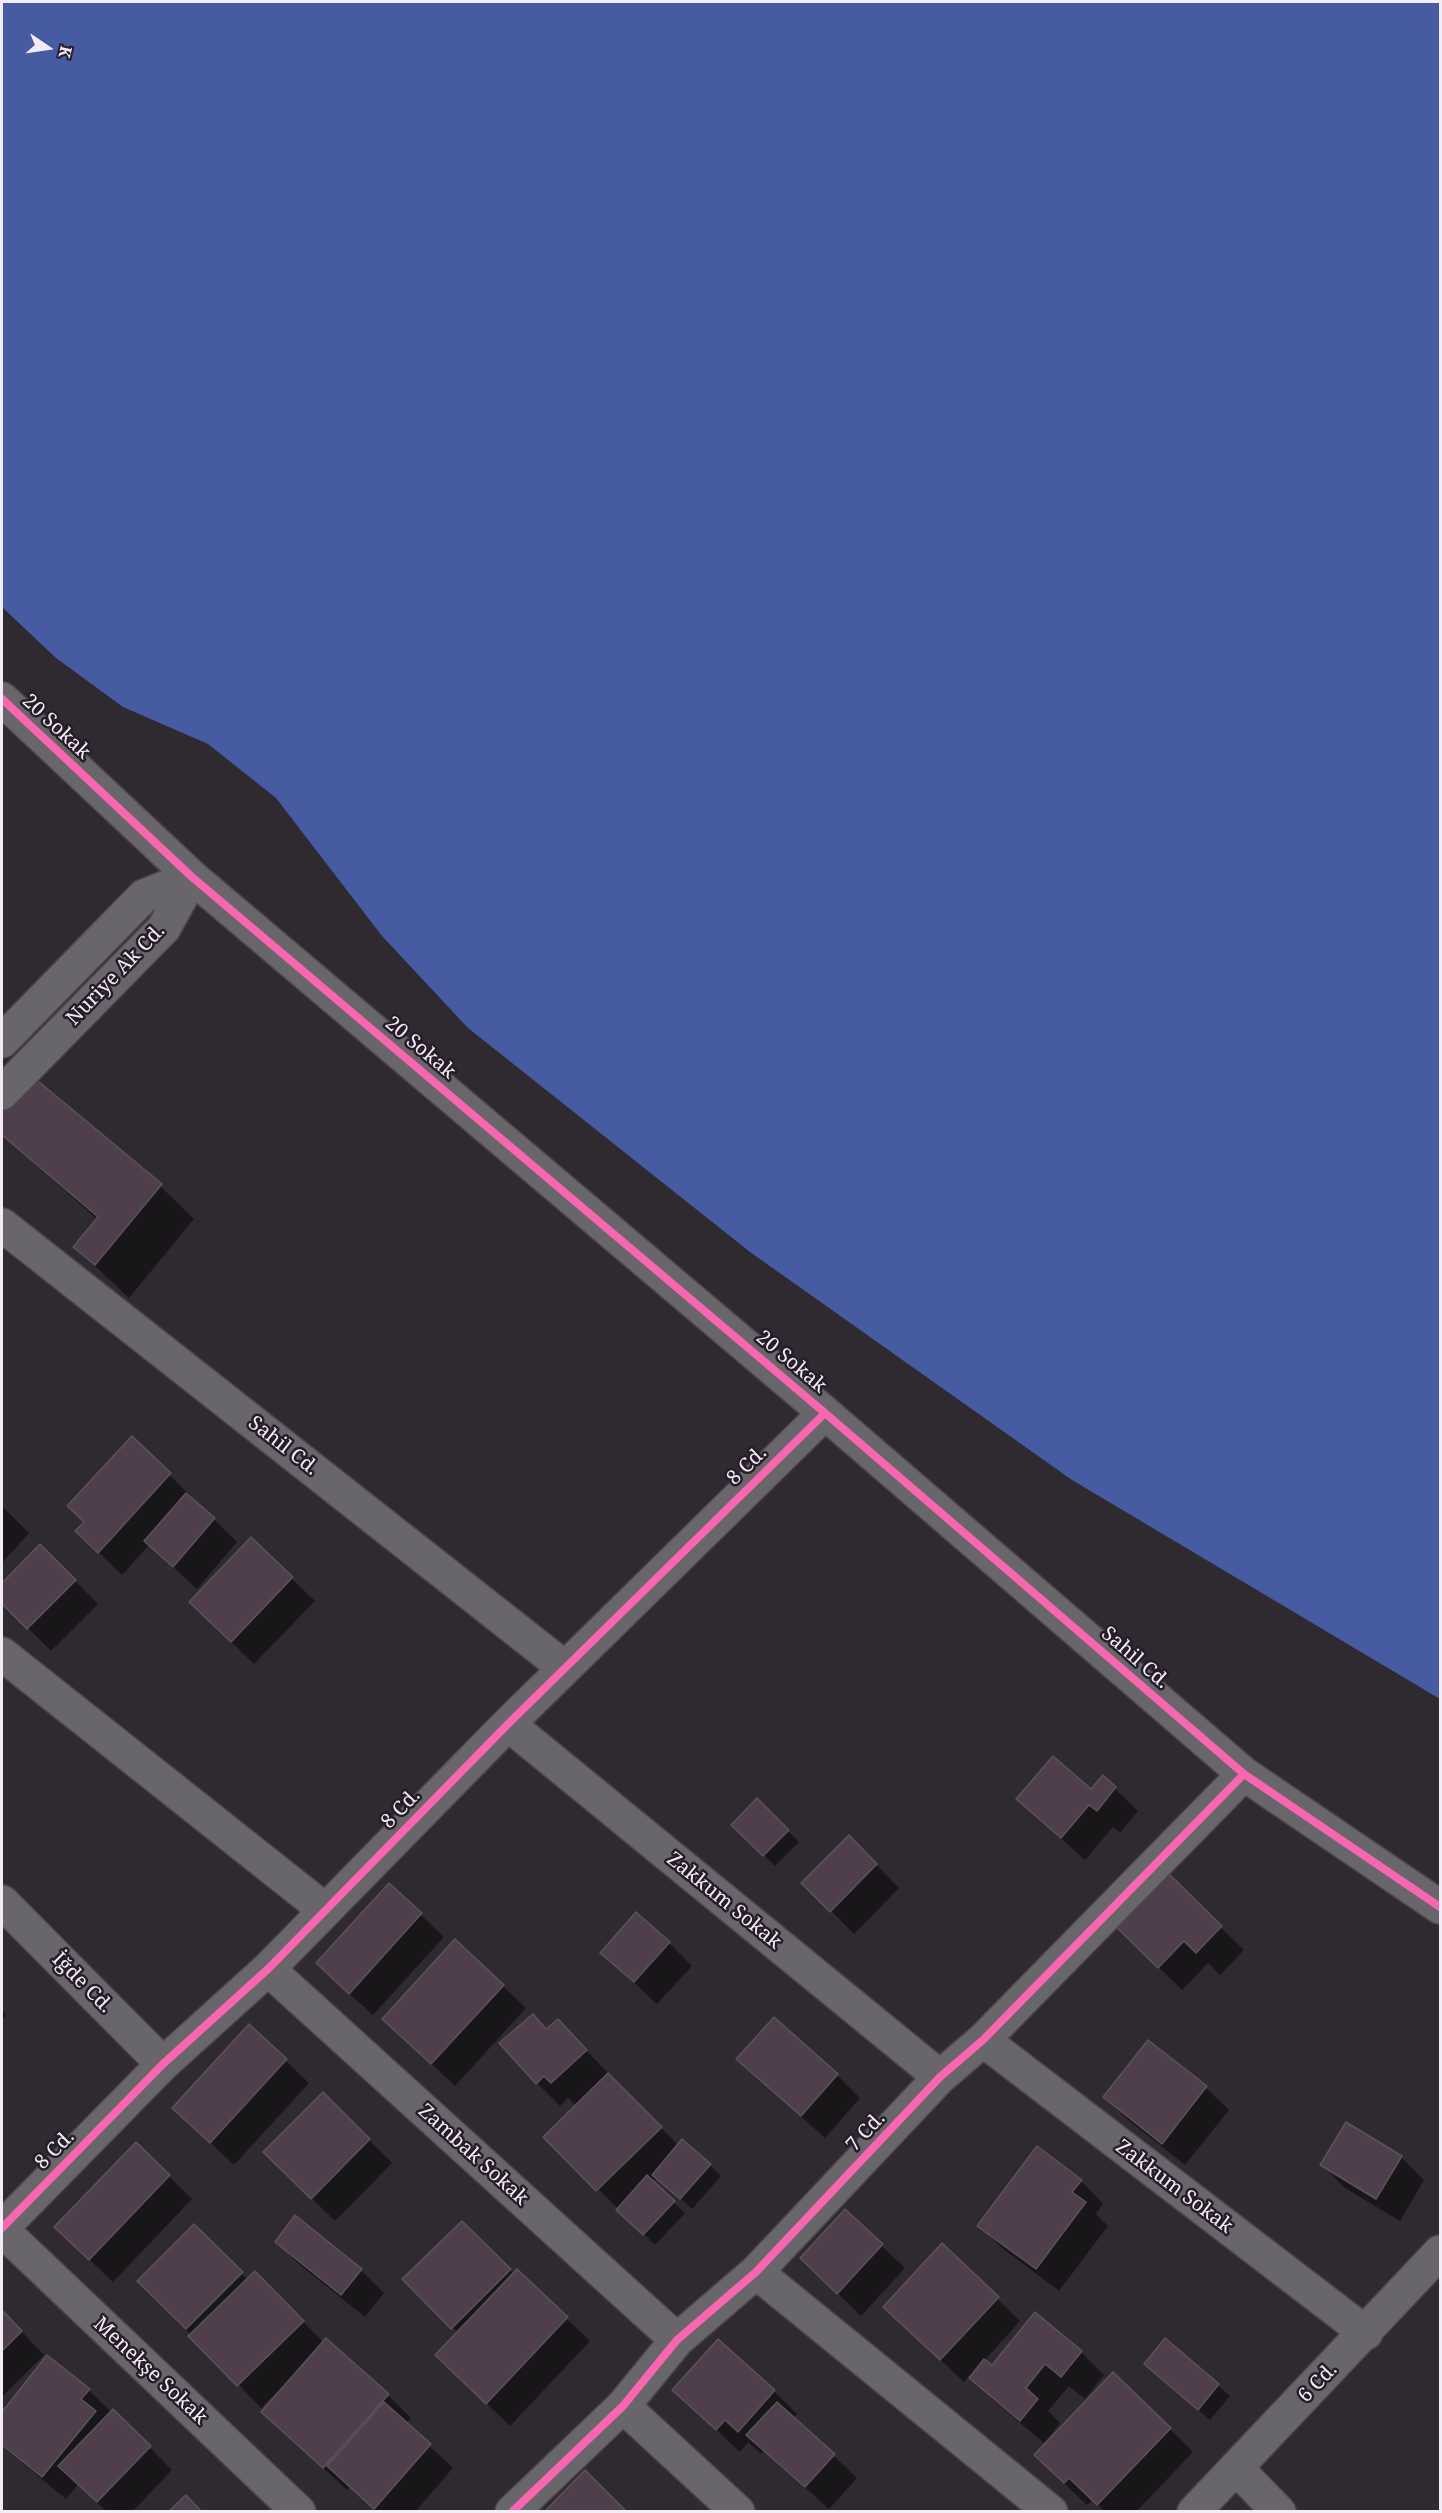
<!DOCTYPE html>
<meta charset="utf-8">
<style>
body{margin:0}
#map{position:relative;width:1442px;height:2513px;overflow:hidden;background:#2f2a30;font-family:"Noto Serif",serif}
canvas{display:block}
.frame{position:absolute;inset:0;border:3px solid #f3ecf6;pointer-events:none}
.north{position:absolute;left:18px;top:18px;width:60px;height:60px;-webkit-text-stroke:4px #271d2a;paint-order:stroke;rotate:103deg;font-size:16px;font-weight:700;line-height:24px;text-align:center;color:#f3ecf6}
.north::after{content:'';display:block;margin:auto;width:21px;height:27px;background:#f3ecf6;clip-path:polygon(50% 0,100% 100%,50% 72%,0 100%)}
</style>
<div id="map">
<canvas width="1442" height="2513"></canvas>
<div class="frame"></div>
<div class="north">K</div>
</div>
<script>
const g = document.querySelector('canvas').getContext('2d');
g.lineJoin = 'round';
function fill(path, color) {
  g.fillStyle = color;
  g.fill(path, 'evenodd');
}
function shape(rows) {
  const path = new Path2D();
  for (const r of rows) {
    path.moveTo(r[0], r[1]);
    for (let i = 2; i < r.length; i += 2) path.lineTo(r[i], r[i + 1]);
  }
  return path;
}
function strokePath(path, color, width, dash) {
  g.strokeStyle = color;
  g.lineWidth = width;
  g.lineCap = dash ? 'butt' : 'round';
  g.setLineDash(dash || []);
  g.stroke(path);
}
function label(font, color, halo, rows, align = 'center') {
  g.font = font + ' "Noto Serif",serif';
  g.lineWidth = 5;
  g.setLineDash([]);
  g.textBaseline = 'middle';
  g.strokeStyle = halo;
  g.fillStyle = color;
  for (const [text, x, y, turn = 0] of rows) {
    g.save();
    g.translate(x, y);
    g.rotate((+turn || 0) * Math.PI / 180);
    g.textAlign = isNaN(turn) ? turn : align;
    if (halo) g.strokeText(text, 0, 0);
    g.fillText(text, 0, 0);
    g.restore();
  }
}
fill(shape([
 [2,2,1440,2,1440,1699,1072,1480,750,1252,468,1028,382,936,276,798,208,744,123,707,56,658,2,607]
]), '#475ba2');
fill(shape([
 [33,1078,160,1186,194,1219,129,1298,75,1247,98,1220,2,1135,2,1114],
 [132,1438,237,1542,197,1589,149,1545,122,1575,77,1531,85,1523],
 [2,1506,29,1533,2,1563],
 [251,1539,315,1601,254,1664,214,1625],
 [40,1546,98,1604,51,1651,2,1602,2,1586],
 [1103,1777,1138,1811,1120,1833,1113,1827,1085,1860,1018,1799,1091,1792],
 [757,1800,799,1842,775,1866,733,1825],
 [849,1837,899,1888,854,1934,804,1883],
 [1162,1870,1244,1950,1220,1975,1208,1963,1182,1990,1135,1944],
 [389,1885,444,1937,373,2015,341,1986],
 [669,1943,692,1966,657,2004,602,1953],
 [503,1986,526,2008,455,2086,384,2019],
 [2,2010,6,2015,2,2020],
 [533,2016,547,2030,580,2044,679,2146,710,2165,721,2176,692,2209,657,2177,652,2182,685,2213,655,2245,545,2137,576,2106,568,2098,560,2106,537,2083],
 [249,2026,309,2083,234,2165,174,2108],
 [1149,2042,1206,2088,1229,2110,1185,2165,1128,2120,1105,2097],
 [738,2059,837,2075,860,2098,825,2138],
 [323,2094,392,2163,335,2221,265,2152],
 [136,2144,192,2199,113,2282,79,2250],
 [1401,2157,1424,2180,1400,2221,1345,2188,1322,2165],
 [1081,2181,1103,2204,1096,2214,1108,2226,1059,2291,1002,2248,979,2225],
 [845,2211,905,2268,861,2316,825,2281],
 [295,2218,361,2270,384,2293,365,2317,300,2265,277,2242],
 [462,2223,514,2274,517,2271,590,2341,510,2426,460,2378,458,2333,404,2279],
 [194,2226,248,2280,278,2296,324,2343,388,2395,411,2418,406,2424,453,2468,415,2512,377,2512,350,2487,347,2490,263,2412,281,2391,280,2389,261,2408,140,2281],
 [997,2299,1020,2321,984,2361,992,2367,1081,2352,1104,2375,1085,2399,1069,2386,1048,2411,1060,2423,1044,2443,994,2401,969,2376,964,2382,908,2329],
 [2,2311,44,2355,2,2397],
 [1166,2341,1230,2396,1210,2420,1157,2375],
 [47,2357,89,2390,112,2413,113,2411,172,2470,132,2512,107,2512,78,2484,66,2499,2,2446,2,2414],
 [674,2390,774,2391,797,2414,793,2418,857,2478,829,2509,764,2451,761,2454,748,2442,740,2452],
 [1170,2429,1193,2452,1136,2512,1105,2512,1093,2500,1087,2505,1059,2478]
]), '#0007');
const building = shape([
 [32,1076,162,1184,95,1265,73,1247,98,1217,2,1135,2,1112,32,1076],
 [132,1436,171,1473,98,1553,75,1531,84,1522,67,1506,132,1436],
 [186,1493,215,1518,173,1567,144,1541,186,1493],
 [251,1537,293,1577,231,1642,189,1602,251,1537],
 [40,1544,76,1580,27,1629,2,1604,2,1583,40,1544],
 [1053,1756,1091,1789,1103,1775,1116,1787,1097,1811,1089,1805,1061,1838,1016,1799,1053,1756],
 [757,1798,789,1830,763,1856,731,1825,757,1798],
 [849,1835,877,1864,830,1912,801,1883,849,1835],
 [1162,1867,1222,1926,1196,1953,1184,1941,1158,1968,1110,1921,1162,1867],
 [389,1883,422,1913,349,1994,316,1963,389,1883],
 [636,1912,670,1942,634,1982,600,1953,636,1912],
 [455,1939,504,1985,431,2064,382,2019,455,1939],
 [533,2014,546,2029,558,2019,587,2050,551,2083,544,2076,536,2084,499,2043,533,2014],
 [774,2017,838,2074,801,2116,736,2059,774,2017],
 [249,2024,287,2059,210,2143,172,2108,249,2024],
 [1148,2040,1207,2086,1162,2144,1103,2097,1148,2040],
 [608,2073,662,2127,596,2191,543,2137,608,2073],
 [323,2092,370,2139,311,2199,263,2152,323,2092],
 [1346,2122,1402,2156,1376,2199,1320,2165,1346,2122],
 [682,2139,711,2164,680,2199,652,2175,682,2139],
 [136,2142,170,2175,89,2260,54,2227,136,2142],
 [1037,2146,1082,2180,1072,2192,1086,2202,1036,2269,977,2226,1037,2146],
 [647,2175,675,2201,643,2235,616,2210,647,2175],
 [845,2209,883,2244,837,2294,800,2258,845,2209],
 [295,2215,362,2269,341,2295,275,2242,295,2215],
 [462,2221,511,2269,451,2329,402,2279,462,2221],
 [194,2224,243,2272,186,2329,137,2281,194,2224],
 [942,2243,999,2297,940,2360,883,2307,942,2243],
 [517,2269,568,2317,486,2404,435,2355,517,2269],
 [255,2271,304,2321,237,2386,188,2336,255,2271],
 [2,2310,22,2331,2,2351,2,2310],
 [1035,2312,1082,2351,1061,2377,1045,2364,1026,2388,1038,2399,1020,2421,969,2378,984,2359,992,2365,1035,2312],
 [326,2338,389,2394,323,2468,261,2412,326,2338],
 [1165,2338,1219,2384,1198,2410,1144,2364,1165,2338],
 [718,2339,775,2390,738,2432,725,2420,716,2430,672,2390,718,2339],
 [47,2355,90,2389,81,2399,96,2411,42,2477,2,2445,2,2412,47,2355],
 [1113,2372,1171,2428,1097,2505,1069,2478,1064,2483,1034,2455,1113,2372],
 [384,2402,431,2444,374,2509,327,2466,384,2402],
 [777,2402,835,2454,805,2487,746,2435,777,2402],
 [113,2409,151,2446,97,2502,58,2466,113,2409],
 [585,2470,627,2512,544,2512,585,2470],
 [186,2495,202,2512,168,2512,186,2495]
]);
fill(building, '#4f3f4c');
strokePath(building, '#5a5459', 1.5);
const minor = shape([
 [2,699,192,877,825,1413,1244,1774,1440,1907],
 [2,1041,144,896,192,877],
 [2,1093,164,928,192,877],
 [2,1225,565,1668],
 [2,1654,325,1910],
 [508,1724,940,2077],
 [2,1902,163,2064],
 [268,1969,677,2340],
 [983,2040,1366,2333],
 [2,2228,163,2064,268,1969,508,1724,825,1413],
 [2,2230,299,2512],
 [756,2272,1051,2512],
 [623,2406,738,2512],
 [1236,2468,1279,2512],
 [512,2512,623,2406,677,2340,756,2272,940,2077,983,2040,1244,1774],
 [1194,2512,1440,2252]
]);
strokePath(minor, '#4a464b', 36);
strokePath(minor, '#68666a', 33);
strokePath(shape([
 [2,699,192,877,825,1413,1244,1774,1440,1907],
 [2,2228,163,2064,268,1969,508,1724,825,1413],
 [512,2512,623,2406,677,2340,756,2272,940,2077,983,2040,1244,1774]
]), '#f766af', 8);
label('20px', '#f3ecf6', '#271d2a', [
 ["20 Sokak",56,727,43],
 ["Nuriye Ak Cd.",116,975,-46],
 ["20 Sokak",420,1048,40],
 ["20 Sokak",791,1362,40],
 ["Sahil Cd.",283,1446,38],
 ["8 Cd.",747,1466,-44],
 ["Sahil Cd.",1135,1658,41],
 ["8 Cd.",401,1809,-46],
 ["Zakkum Sokak",724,1901,39],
 ["İğde Cd.",82,1983,45],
 ["7 Cd.",866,2132,-47],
 ["8 Cd.",55,2150,-45],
 ["Zambak Sokak",473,2155,42],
 ["Zakkum Sokak",1174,2187,37],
 ["Menekşe Sokak",150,2371,43],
 ["6 Cd.",1318,2383,-46]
]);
</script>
